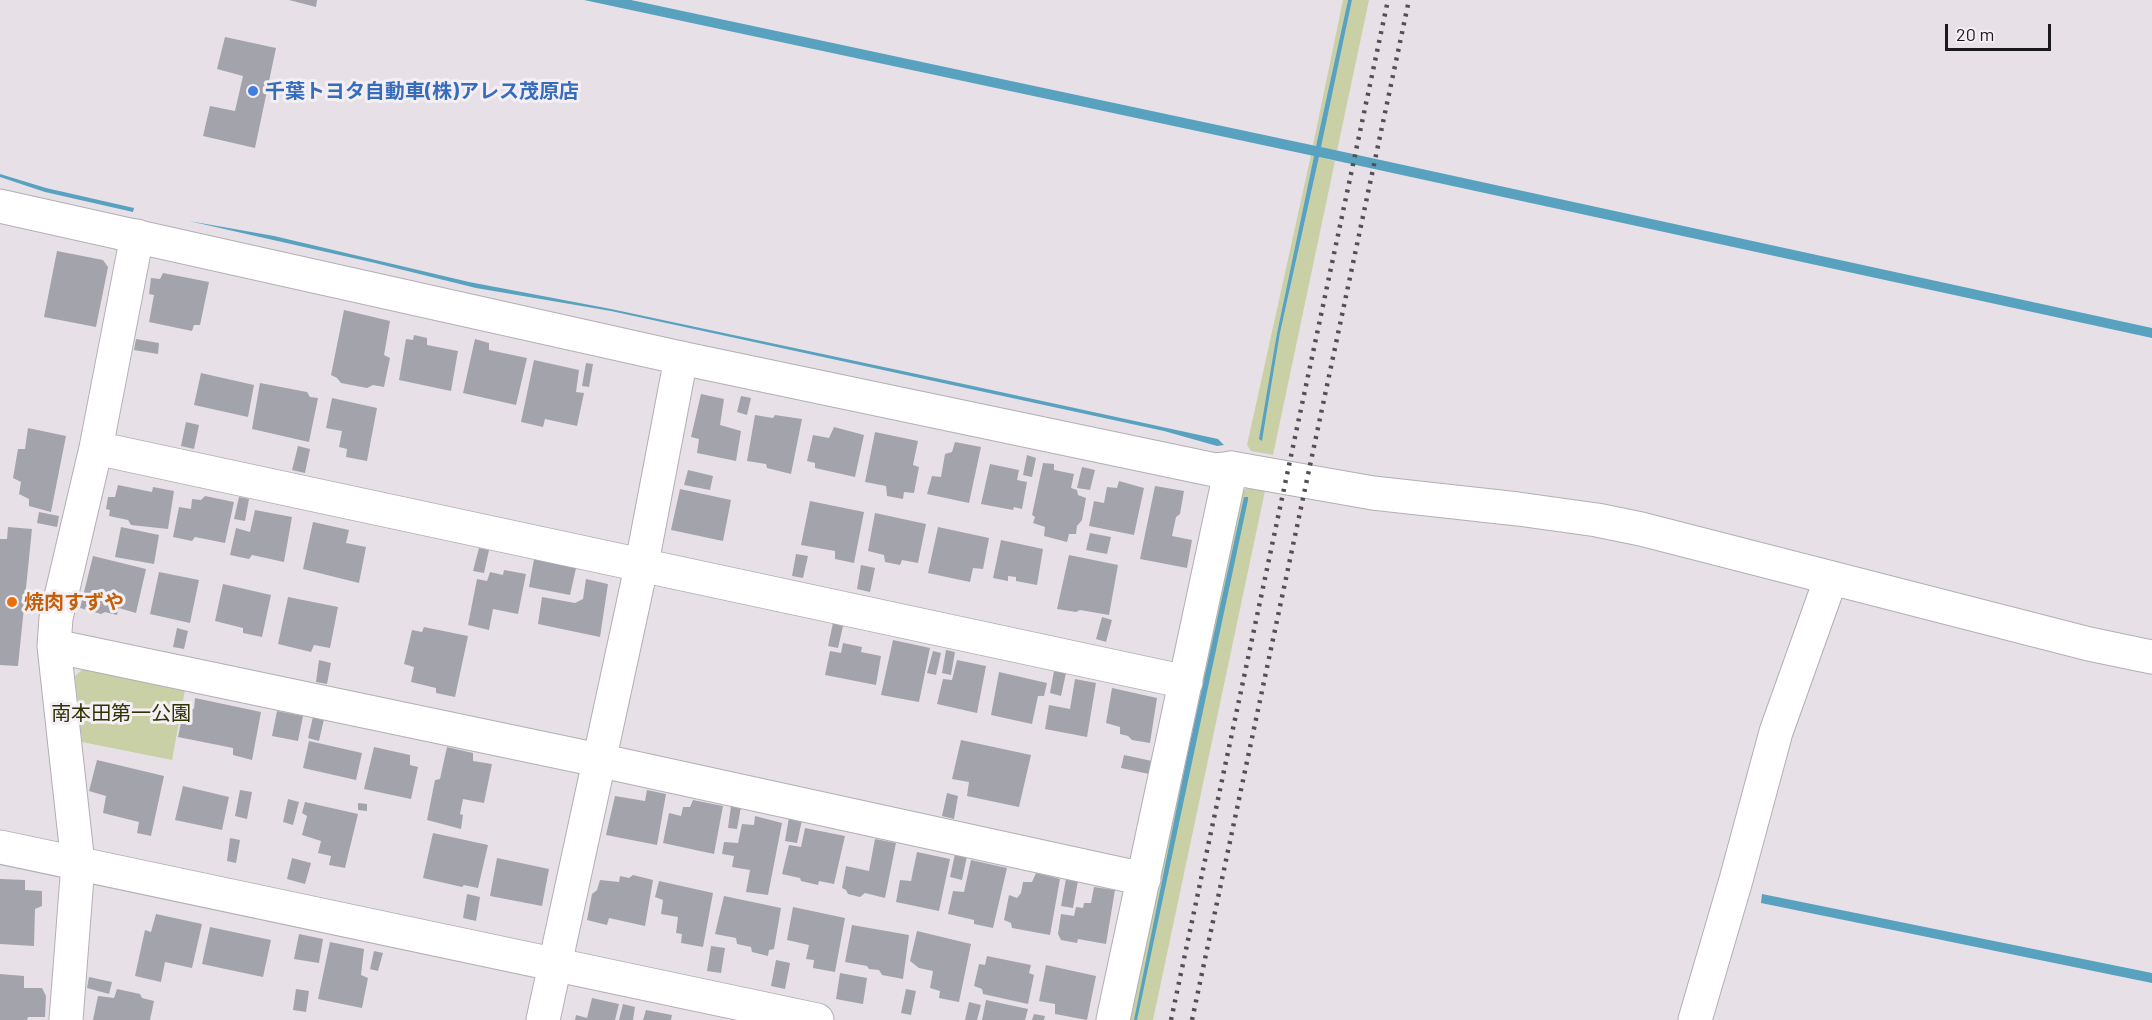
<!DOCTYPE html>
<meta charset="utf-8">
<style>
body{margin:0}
#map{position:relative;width:2152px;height:1020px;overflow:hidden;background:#e7e1e7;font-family:Barlow,sans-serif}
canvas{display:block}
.scale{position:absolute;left:1945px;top:24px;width:106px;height:27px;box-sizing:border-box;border:3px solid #1b191b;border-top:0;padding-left:8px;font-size:18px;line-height:21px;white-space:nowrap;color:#1b191b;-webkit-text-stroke:4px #f4eef5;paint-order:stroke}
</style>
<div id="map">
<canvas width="2152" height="1020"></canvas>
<div class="scale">20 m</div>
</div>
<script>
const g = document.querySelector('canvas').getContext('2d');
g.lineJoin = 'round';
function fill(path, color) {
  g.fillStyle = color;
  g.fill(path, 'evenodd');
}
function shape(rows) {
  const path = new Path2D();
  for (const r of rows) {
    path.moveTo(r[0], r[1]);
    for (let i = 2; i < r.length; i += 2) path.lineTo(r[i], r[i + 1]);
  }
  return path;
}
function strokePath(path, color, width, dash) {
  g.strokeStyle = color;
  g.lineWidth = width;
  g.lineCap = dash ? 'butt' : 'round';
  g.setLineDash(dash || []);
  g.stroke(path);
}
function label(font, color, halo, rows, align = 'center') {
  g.font = font + ' Barlow,"Noto Sans JP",sans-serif';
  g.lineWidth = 6;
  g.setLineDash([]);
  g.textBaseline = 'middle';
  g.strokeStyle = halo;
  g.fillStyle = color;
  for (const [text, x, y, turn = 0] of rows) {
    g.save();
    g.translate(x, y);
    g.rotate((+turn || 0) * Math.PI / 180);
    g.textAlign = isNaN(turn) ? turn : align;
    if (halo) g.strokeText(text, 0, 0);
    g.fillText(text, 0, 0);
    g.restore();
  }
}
fill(shape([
 [1343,0,1348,0,1316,146,1313,145],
 [1352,0,1369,0,1337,151,1320,147],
 [1311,155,1314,156,1277,333,1262,441,1280,333,1319,157,1335,161,1273,455,1251,451,1247,445],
 [1248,488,1265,491,1153,1020,1129,1020,1241,491],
 [84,668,185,690,172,760,82,742,75,676]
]), '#c9d0a6');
fill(shape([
 [584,0,631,0,1316,146,1348,0,1352,0,1321,147,2152,328,2152,338,1319,157,1280,333,1262,441,1259,439,1277,333,1314,156],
 [0,174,46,188,134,208,133,212,45,192,0,177],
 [189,221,274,236,469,282,611,309,959,383,1218,439,1224,445,1217,446,1164,431,611,311,476,288,375,263],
 [1244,497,1248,497,1248,500,1137,1020,1134,1020,1188,752],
 [1762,894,2152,973,2152,983,1761,903]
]), '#58a2c0');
fill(shape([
 [289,0,317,0,316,7],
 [225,37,276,48,255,148,203,136,210,106,235,111,243,76,217,69],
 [57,251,103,260,108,267,96,327,44,317],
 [163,273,209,282,200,325,194,325,192,331,149,322,154,295,149,294,151,278,160,279],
 [344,310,390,321,384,355,390,358,384,387,373,385,367,388,341,383,337,378,331,375],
 [414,335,427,338,427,345,458,351,451,391,399,380,406,339,413,340],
 [136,339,159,343,158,354,134,350],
 [475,339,489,343,489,350,527,358,516,405,463,393],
 [534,360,579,370,576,392,584,393,577,426,545,419,543,427,521,422],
 [586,363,593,364,589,387,582,386],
 [201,373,254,385,248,417,194,405],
 [260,383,307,392,310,397,318,398,309,442,252,429],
 [701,394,724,399,720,425,741,431,736,461,697,453,699,439,691,437],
 [741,396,751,398,747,415,737,412],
 [332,398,377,408,367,461,346,457,347,449,339,447,342,431,326,428],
 [755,415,773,418,775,415,802,419,791,474,767,468,766,464,747,461],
 [186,422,199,425,194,449,181,446],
 [834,427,864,435,855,477,815,468,815,463,807,461,813,435,829,438],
 [28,428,66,436,51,512,29,506,29,499,19,494,21,482,13,478,18,449,25,449],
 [875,432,918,441,913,465,919,467,914,493,904,492,903,499,887,496,886,486,865,482],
 [955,442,981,447,969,503,927,494,932,476,941,477,945,454,952,452],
 [298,446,310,449,305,473,292,470],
 [1027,455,1036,458,1032,477,1023,475],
 [1043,463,1054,464,1054,470,1074,474,1071,488,1077,490,1078,495,1086,498,1082,520,1077,526,1076,534,1069,534,1067,542,1044,536,1045,527,1033,523,1035,517,1032,515],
 [990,464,1019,470,1017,480,1027,482,1022,509,1014,507,1013,510,981,504],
 [1082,467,1095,470,1090,490,1077,488],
 [688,470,713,476,710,490,684,485],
 [1119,481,1144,488,1134,535,1089,526,1094,501,1104,503,1107,487,1117,488],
 [118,485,152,492,153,487,174,491,168,529,131,525,128,520,109,516,110,510,106,509,108,497,115,497],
 [1155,486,1184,491,1180,514,1176,517,1172,536,1192,540,1187,568,1140,559],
 [680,489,731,500,723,541,671,530],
 [205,496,234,502,225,543,195,537,192,541,173,537,179,507,191,509,192,499,201,500],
 [239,497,249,499,245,521,234,519],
 [810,501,864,512,854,563,835,559,835,551,801,545],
 [255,510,292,517,284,562,252,555,249,559,230,555,236,528,250,532],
 [39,512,59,516,57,527,37,523],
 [875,513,926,524,918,563,902,560,900,565,885,562,884,555,868,551],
 [313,522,349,530,346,543,366,547,359,583,303,569],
 [8,527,32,529,18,666,0,665,0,539,7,539],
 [121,527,159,535,154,564,115,557],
 [938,527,989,538,983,569,973,568,970,582,928,573],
 [1090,533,1111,537,1107,554,1086,550],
 [1001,540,1043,549,1037,585,1016,581,1016,577,1008,576,1008,581,993,578],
 [479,548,489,550,484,573,473,571],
 [796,554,808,556,803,578,792,576],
 [1069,555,1118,565,1109,615,1080,610,1076,612,1057,609],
 [93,556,146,569,136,613,119,608,117,615,105,612,101,614,80,608],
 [534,559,576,568,570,595,529,587],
 [861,565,875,568,870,592,857,589],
 [504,570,526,574,518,614,493,609,489,630,468,625,477,579,487,581,490,572,503,575],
 [159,572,199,580,190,623,150,614],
 [586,579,608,584,600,637,538,624,542,597,575,603,583,599],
 [223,584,271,595,262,637,243,633,243,628,215,621],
 [288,597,338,607,330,648,314,645,311,652,278,644],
 [1102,617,1112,620,1106,642,1096,639],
 [833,623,843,626,838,648,828,646],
 [424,627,468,636,455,697,436,693,436,688,411,682,414,667,404,664,412,630,422,632],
 [177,628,188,631,184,649,173,647],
 [893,640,930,648,919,702,881,695],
 [843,643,862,647,861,652,881,656,876,685,825,675,830,651,841,653],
 [946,650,955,652,951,675,942,673],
 [933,651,941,653,936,675,927,673],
 [319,660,331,663,327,684,316,682],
 [957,660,986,666,977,713,937,704,943,679,952,680],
 [1054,671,1066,673,1061,696,1050,693],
 [999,672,1047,683,1044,696,1038,696,1032,724,991,715],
 [1075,679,1096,683,1087,737,1045,729,1049,705,1070,709],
 [1112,688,1157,698,1150,743,1132,740,1128,736,1120,734,1120,727,1106,723],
 [195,698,261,712,252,760,233,755,233,748,178,737,184,708,194,709],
 [277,711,303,716,298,741,272,736],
 [313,717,324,719,319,741,308,738],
 [961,740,1031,755,1019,807,967,796,969,782,952,779],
 [309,741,362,753,356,780,303,768],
 [374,747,410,755,410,765,418,767,411,799,364,789],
 [447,747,473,753,473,761,492,764,484,803,463,799,460,814,463,815,461,829,427,820,435,780,440,779],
 [1124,755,1152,761,1149,774,1121,768],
 [97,760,164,776,151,836,137,833,139,822,103,813,106,796,89,791],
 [183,786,229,797,222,830,175,820],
 [240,790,252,792,247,819,235,816],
 [647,790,666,794,657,845,606,835,615,796,645,801],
 [947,793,958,796,954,819,942,816],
 [288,799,299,802,293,825,283,822],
 [693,800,723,806,714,854,663,843,669,813,681,816,683,807,690,807],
 [305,802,358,814,345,868,329,865,331,856,318,853,321,841,302,835,307,816,302,813],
 [358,803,367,804,367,811,358,810],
 [731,806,741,807,737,829,728,828],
 [755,816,782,823,768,895,746,892,750,870,732,867,734,856,722,854,724,842,738,843,742,824,754,825],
 [789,817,802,820,797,843,785,841],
 [805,828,845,836,834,884,819,881,818,885,801,881,800,878,782,874,789,845,801,847],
 [433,833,488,845,478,888,464,885,462,887,423,878],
 [230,838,240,840,236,863,227,861],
 [875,839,896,843,885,898,865,893,860,897,848,894,846,890,842,888,846,866,869,871],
 [917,852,950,859,939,911,896,902,900,880,911,881],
 [955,854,967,856,962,880,950,877],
 [292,858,311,863,305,884,287,879],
 [497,858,549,869,542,906,490,896],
 [971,860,1007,868,993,928,974,924,974,920,948,914,953,891,964,892],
 [1036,873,1060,879,1050,935,1012,928,1011,923,1004,920,1009,895,1017,898,1021,893,1023,882,1032,882],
 [633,875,653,880,645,926,609,918,607,925,587,920,592,894,597,890,600,880,619,882,620,876,629,878],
 [0,879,25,880,25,890,42,891,42,906,35,909,34,946,0,944],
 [1066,879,1078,881,1073,908,1061,906],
 [659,881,713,893,703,947,681,943,682,934,676,933,678,917,661,914,663,900,655,897],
 [1094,887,1115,890,1106,944,1078,939,1077,943,1061,940,1058,934,1061,914,1074,916,1076,907,1083,908,1084,903,1091,903],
 [467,894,480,897,476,921,463,918],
 [724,896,781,908,774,949,769,950,768,956,752,952,751,947,737,944,736,938,715,934],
 [793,907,845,918,835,972,813,968,814,960,806,959,809,945,787,940],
 [156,914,202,924,192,968,165,962,161,982,135,976,145,930,151,932],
 [852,925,909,935,903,979,882,975,879,970,869,969,867,966,845,962],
 [210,927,271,940,263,977,202,964],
 [917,931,971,944,959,1002,939,998,940,991,930,988,933,971,919,968,910,961],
 [299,934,323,939,319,963,294,959],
 [330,942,364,949,361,975,368,978,362,1008,318,999],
 [711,946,725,948,721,973,707,971],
 [374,951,383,953,378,971,370,969],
 [987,956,1031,965,1029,973,1034,975,1028,1004,983,994,982,989,974,986,979,964,985,965],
 [776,960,790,963,785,989,771,986],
 [1046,965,1096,976,1087,1020,1055,1014,1055,1004,1039,1001],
 [840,973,867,978,863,1004,836,999],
 [0,974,24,976,24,988,42,988,46,996,45,1017,28,1017,27,1020,0,1020],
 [89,977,112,982,109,994,87,988],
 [117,989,140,994,142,998,154,1001,150,1020,93,1020,98,996,114,998],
 [296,989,309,991,306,1012,293,1010],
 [906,989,916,991,911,1015,901,1013],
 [592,998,619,1004,615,1020,575,1020,576,1015,587,1018],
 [986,1000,1028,1009,1025,1020,982,1020],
 [969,1002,981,1005,977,1020,965,1020],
 [623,1004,635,1007,633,1020,619,1020],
 [646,1010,672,1015,671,1020,643,1020],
 [1034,1014,1045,1016,1044,1020,1032,1020]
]), '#a3a3ab');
const minor = shape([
 [96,448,1186,682],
 [54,646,598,760,1144,879],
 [66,1020,78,864,54,646,56,618,96,448,137,236],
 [543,1020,642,563,681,358],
 [1113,1020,1231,468],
 [1695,1020,1736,880,1776,732,1831,578]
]);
const tertiary = shape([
 [0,206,681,358,1215,470,1231,468,1373,493,1518,509,1597,520,1641,529,2089,644,2152,657],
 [0,847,817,1020]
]);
strokePath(minor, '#b3aeb4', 35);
strokePath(tertiary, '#b3aeb4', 35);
strokePath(minor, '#fff', 33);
strokePath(tertiary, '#fff', 33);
strokePath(shape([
 [1171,1020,1388,0],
 [1192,1020,1409,0]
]), '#535053', 4.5, [3, 6]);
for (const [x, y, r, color] of [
 [253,91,6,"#3f7fe0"],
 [12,602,6,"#e8710a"]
]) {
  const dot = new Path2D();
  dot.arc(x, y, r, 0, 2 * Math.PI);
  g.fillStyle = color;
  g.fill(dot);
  strokePath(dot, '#f4eef5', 2);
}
label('bold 20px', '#366cbe', '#f4eef5', [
 ["千葉トヨタ自動車(株)アレス茂原店",265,91]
], 'left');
label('bold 20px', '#c56008', '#f4eef5', [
 ["焼肉すずや",24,602]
], 'left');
label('20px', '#2e3300', '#f4eef5', [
 ["南本田第一公園",121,713]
]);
</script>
